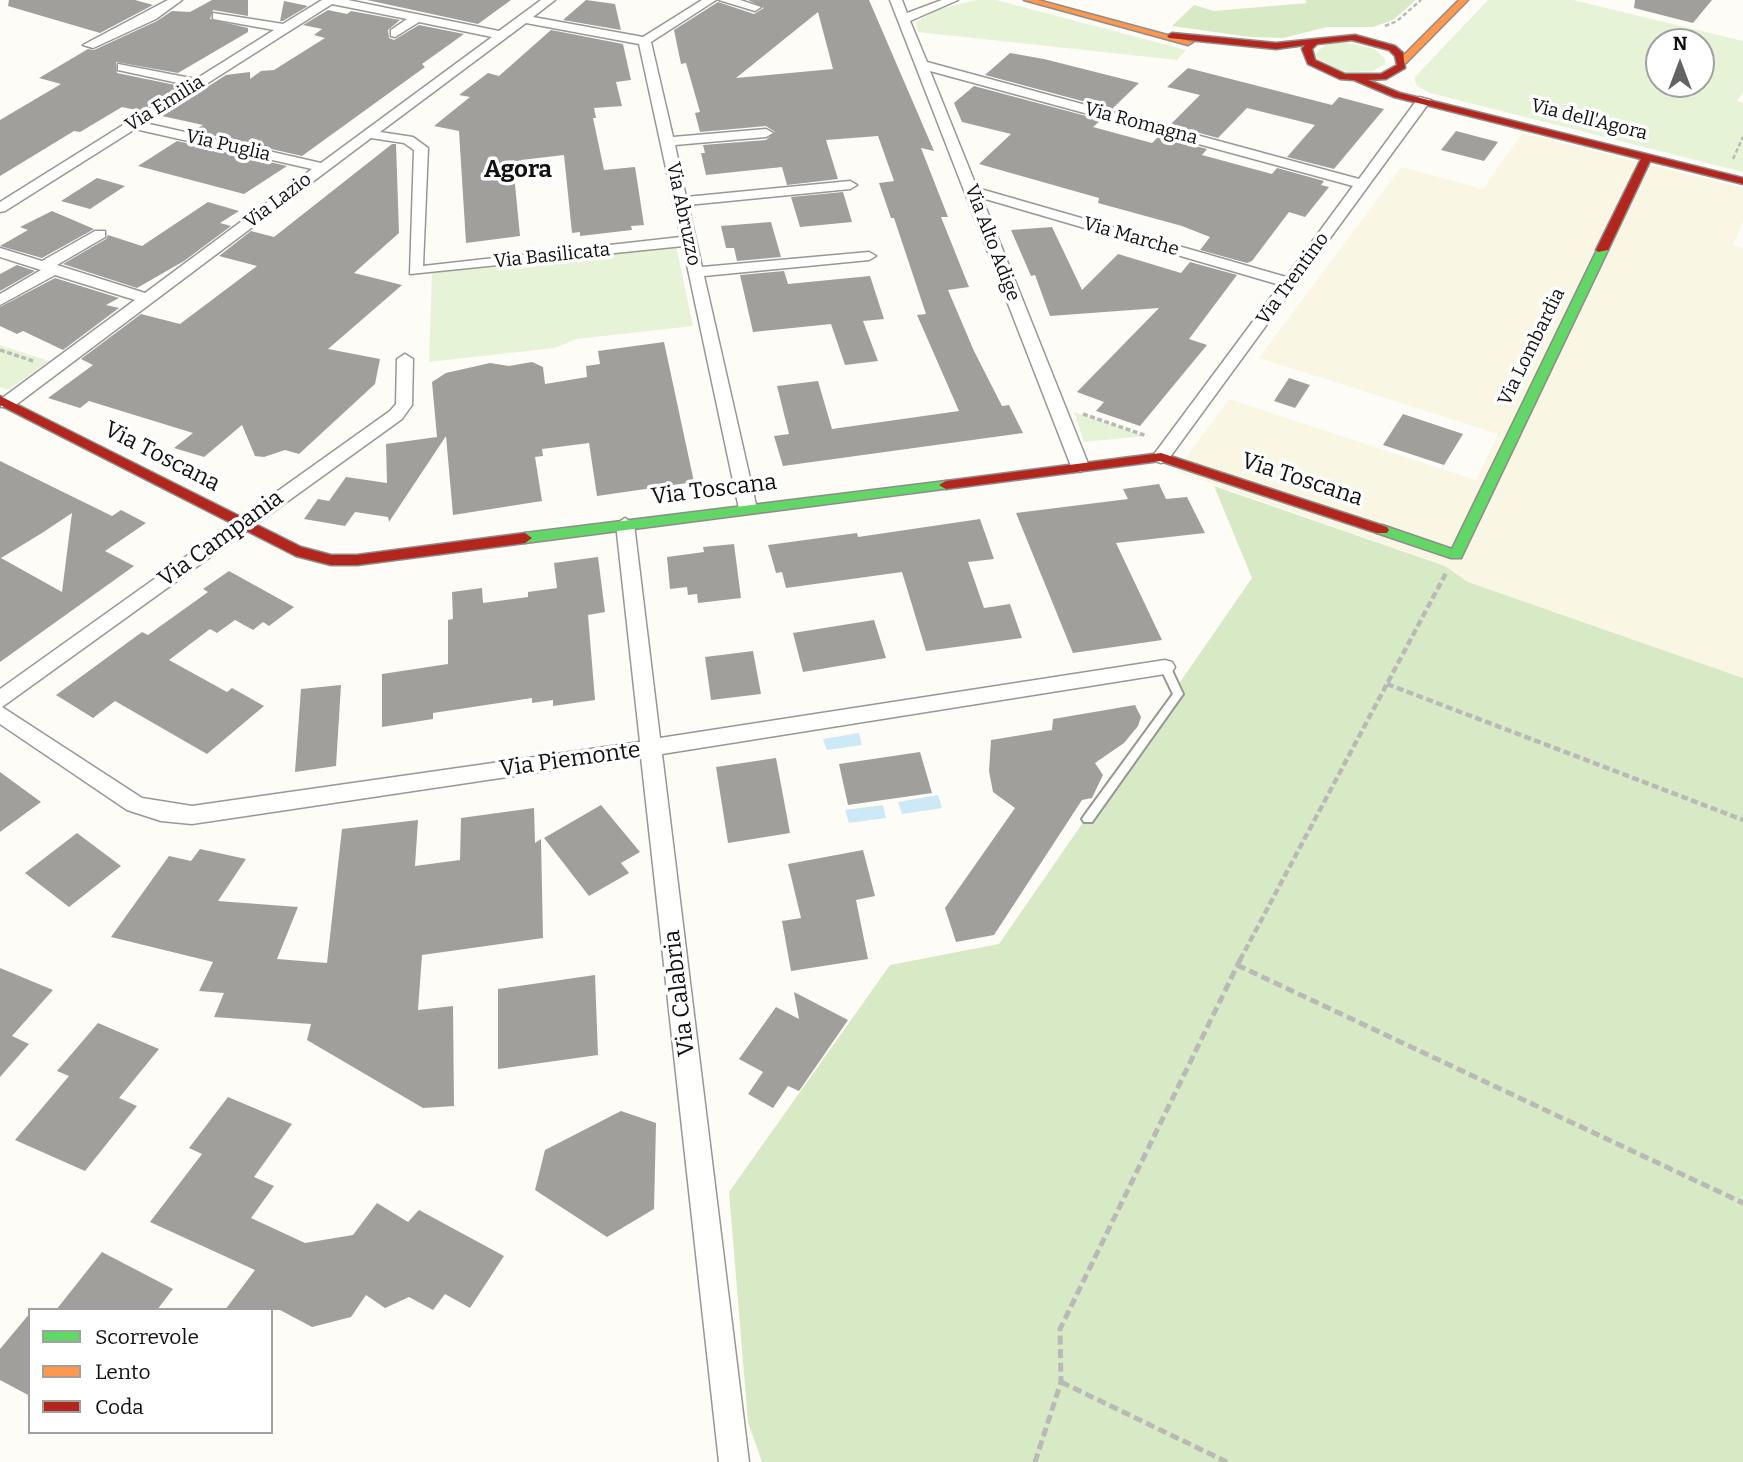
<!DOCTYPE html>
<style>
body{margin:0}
#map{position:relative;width:1743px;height:1462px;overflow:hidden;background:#fdfcf7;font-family:Bitter,serif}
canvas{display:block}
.legend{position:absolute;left:28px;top:1308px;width:245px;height:126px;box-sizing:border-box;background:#fff;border:2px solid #a0a0a0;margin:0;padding:9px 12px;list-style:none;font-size:21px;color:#111}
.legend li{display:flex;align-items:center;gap:14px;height:35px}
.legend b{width:35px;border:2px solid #a0a0a0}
.north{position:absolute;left:1645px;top:28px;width:70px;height:70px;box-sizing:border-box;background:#fff;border:2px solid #a0a0a0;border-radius:50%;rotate:0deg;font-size:19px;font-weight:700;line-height:28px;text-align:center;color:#111}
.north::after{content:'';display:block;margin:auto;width:24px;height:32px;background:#646362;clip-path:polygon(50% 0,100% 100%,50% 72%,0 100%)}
</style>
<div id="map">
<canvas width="1743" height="1462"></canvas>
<ul class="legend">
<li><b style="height:9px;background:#63d668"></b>Scorrevole</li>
<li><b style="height:9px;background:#ff974d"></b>Lento</li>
<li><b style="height:9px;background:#b3261e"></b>Coda</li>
</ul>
<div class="north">N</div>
</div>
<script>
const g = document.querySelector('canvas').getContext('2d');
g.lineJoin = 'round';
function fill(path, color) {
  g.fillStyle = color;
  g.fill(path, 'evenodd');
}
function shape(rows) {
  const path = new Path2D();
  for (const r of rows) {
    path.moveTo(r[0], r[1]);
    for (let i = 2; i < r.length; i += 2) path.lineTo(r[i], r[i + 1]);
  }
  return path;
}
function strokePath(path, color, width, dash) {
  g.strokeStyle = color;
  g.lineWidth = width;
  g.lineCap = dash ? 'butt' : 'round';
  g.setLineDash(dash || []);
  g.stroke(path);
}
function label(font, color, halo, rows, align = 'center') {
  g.font = font + ' Bitter,serif';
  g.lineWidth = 7;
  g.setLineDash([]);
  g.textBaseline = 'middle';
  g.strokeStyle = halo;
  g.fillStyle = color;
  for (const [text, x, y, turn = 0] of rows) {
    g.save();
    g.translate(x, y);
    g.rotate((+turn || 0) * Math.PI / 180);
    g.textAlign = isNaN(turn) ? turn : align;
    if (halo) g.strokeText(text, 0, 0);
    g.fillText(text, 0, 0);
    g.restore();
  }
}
fill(shape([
 [1522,133,1743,188,1743,222,1733,245,1743,248,1743,678,1468,582,1445,566,1176,471,1229,399,1476,480,1498,434,1259,358,1401,167,1483,189]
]), '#f9f7e4');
fill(shape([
 [976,0,996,0,1186,50,1177,60,918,32,916,22,939,9],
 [1488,0,1573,0,1743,41,1743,92,1737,101,1743,103,1743,172,1430,93,1417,86,1414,78],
 [1659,42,1701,42,1701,84,1659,84],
 [1344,42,1375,49,1385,59,1385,64,1373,71,1352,72,1340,71,1317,58,1316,53,1325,45],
 [676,245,693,326,577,339,554,348,429,362,432,273],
 [0,345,49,361,8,390,0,387],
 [1074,412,1144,436,1084,442]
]), '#e7f3d7');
fill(shape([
 [1305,0,1416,0,1393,20,1373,27,1327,27,1283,38,1250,37,1172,26,1194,5,1214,11,1307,3],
 [1214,486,1445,566,1468,582,1743,678,1743,1462,762,1462,748,1422,729,1192,890,965,999,944,1252,578]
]), '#d8eac5');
fill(shape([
 [859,733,862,745,827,750,823,739],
 [938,795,942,808,902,814,898,802],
 [883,805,886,818,849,823,845,810]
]), '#cde8f7');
fill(shape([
 [9,0,135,0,153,5,100,33,8,6],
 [212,0,248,0,248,16,213,10,210,19,248,28,248,32,178,73,116,62,117,73,180,86,141,111,122,107,80,132,74,131,0,176,0,120,61,84,39,78,88,49,94,50,157,21,172,11,190,12],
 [367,0,511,0,478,24],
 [586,0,615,4,621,30,563,20],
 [748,0,869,0,934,151,921,148,948,217,941,217,969,287,948,290,974,351,1002,406,1009,405,1023,433,783,466,774,436,789,434,777,386,818,381,832,429,959,411,917,315,926,314,894,218,891,218,879,183,894,181,878,136,826,140,838,179,787,185,782,167,706,175,701,153,705,153,703,145,766,140,775,132,766,126,700,132,695,113,700,112,686,63,681,64,674,30,718,2,754,14,764,8],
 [818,12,833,69,736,78],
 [1635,0,1712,0,1693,23,1634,8],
 [284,1,308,6,283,21,280,21],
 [328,10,347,14,351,11,400,20,388,30,389,38,394,40,419,25,464,34,422,64,425,67,302,156,193,131,203,125,162,116,226,75,250,72,250,79,261,71,274,70,325,38,314,35,322,29,303,25],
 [551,30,623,44,631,80,616,82,622,106,594,108,596,118,593,118,604,170,635,167,644,225,631,226,632,230,580,236,580,232,572,233,564,155,521,160,521,163,513,164,520,236,466,243,459,131,434,126,470,97,459,95,488,73,499,76],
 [1010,53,1044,59,1139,83,1112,109,985,75],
 [1188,68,1332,105,1339,97,1384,109,1334,169,1287,157,1315,125,1247,108,1218,138,1170,125,1200,95,1167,87],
 [974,86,1101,120,1093,127,1152,143,1159,136,1207,149,1202,155,1272,174,1277,168,1324,181,1321,185,1329,187,1305,217,1289,212,1252,261,1247,263,1200,250,1210,237,1182,226,1098,203,1099,198,979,164,1011,134,962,122,954,103],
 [1456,131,1498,142,1484,161,1441,150],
 [177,141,287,166,244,194,138,166],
 [392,144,396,144,399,233,354,273,402,285,328,349,380,359,375,384,299,454,285,450,264,457,255,456,242,425,204,457,174,448,193,433,89,401,80,408,48,398,93,365,81,359,141,314,180,324,257,266,219,256,251,231,274,237],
 [97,178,125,186,90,209,61,201],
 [843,192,852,222,800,227,791,197],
 [208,202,239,211,220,223,231,226,184,261,137,288,63,264,106,239,108,235,142,246],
 [52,211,94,229,42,258,0,246,28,230,20,227],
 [771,222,781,257,737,261,734,248,726,248,721,226],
 [1052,227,1082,290,1118,254,1181,273,1190,262,1237,275,1189,339,1207,345,1140,426,1096,411,1104,402,1077,392,1159,308,1050,316,1035,275,1031,276,1011,230],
 [17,265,35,271,0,291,0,274],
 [784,271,788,284,870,276,884,319,863,321,878,361,845,365,831,324,753,332,740,275],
 [55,278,119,298,106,305,119,308,63,350,23,331,17,334,0,326,0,307],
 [664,342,694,482,597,496,589,443,542,449,543,456,535,457,542,501,453,515,446,436,389,522,388,517,355,512,345,526,304,519,318,499,329,501,346,477,387,483,386,444,437,437,432,382,446,373,490,363,509,366,532,362,543,367,545,384,587,377,586,366,600,364,598,351],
 [1289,378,1310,385,1295,408,1274,401],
 [1403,414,1463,434,1444,465,1383,445],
 [0,461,112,516,121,510,146,523,105,551,134,566,0,662],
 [72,513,62,592,1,558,42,533],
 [1159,484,1166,499,1187,497,1205,533,1116,543,1162,640,1073,653,1016,513,1128,499,1123,489],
 [980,519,994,559,968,562,984,608,1010,604,1022,638,926,651,902,572,786,588,782,572,776,573,768,545,857,533,858,537],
 [734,544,741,598,698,603,697,594,688,595,687,587,670,589,667,557,704,552,703,547],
 [598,557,605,612,588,615,595,700,553,706,553,700,532,703,532,698,433,713,433,719,382,727,382,674,448,664,448,620,453,619,452,592,482,588,483,603,528,597,528,592,557,588,554,563],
 [229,571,294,607,269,626,263,622,253,630,235,620,217,633,210,629,169,660,227,692,232,688,264,706,207,754,115,701,93,718,56,695,142,632,148,635,208,592,203,589],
 [874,620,886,658,803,672,793,633],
 [753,651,761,694,711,700,705,657],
 [341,685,336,766,295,772,301,689],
 [1135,705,1141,717,1138,726,1124,743,1095,763,1103,775,1092,798,1082,800,994,935,956,942,945,908,1015,808,993,792,989,771,991,740,1052,730,1053,719],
 [920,752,932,793,848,805,839,764],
 [776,758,790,833,728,843,716,767],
 [0,772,41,802,0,832],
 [601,805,640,852,621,863,629,873,589,896,544,838],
 [534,808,535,843,541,839,543,938,422,955,418,1010,453,1006,454,1106,423,1108,307,1040,311,1024,214,1017,224,993,199,991,213,962,111,937,169,856,191,861,200,849,246,859,218,901,298,907,277,959,327,963,342,829,418,820,415,866,460,860,461,818],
 [77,833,121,866,69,907,25,873],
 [863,850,875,896,856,900,868,959,791,971,782,921,801,918,788,864],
 [0,968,53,990,12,1036,29,1044,0,1077],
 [595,975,598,1055,498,1069,498,989],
 [794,992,848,1020,799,1091,788,1086,773,1108,748,1094,763,1072,739,1059,776,1007,799,1019],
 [98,1023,159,1049,119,1098,137,1106,85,1171,15,1140,69,1076,57,1071],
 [228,1097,292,1124,254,1177,274,1186,251,1218,305,1243,353,1235,377,1203,408,1222,419,1210,504,1256,470,1308,445,1294,433,1310,409,1297,385,1308,366,1295,351,1317,312,1327,280,1310,225,1310,255,1270,150,1222,202,1154,189,1148],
 [621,1111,656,1123,654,1209,607,1237,535,1190,545,1150],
 [102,1252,173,1289,157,1310,56,1310],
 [30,1313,30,1396,0,1380,0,1349]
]), '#a19f9c');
const lane = shape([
 [1165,663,1169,664,1183,694,1092,822,1084,822,1082,819,1084,816,1173,694,1160,667,1165,663]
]);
const street = shape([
 [168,0,182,0,156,19,93,48,83,45,168,0],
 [322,0,348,0,499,31,541,0,555,0,533,17,643,37,702,0,716,0,651,42,673,137,766,129,773,133,766,137,675,145,686,197,850,181,857,185,850,189,688,205,702,267,869,252,876,256,869,260,704,276,757,509,754,513,742,513,739,509,683,246,410,274,414,150,404,143,371,138,13,407,1,407,1,399,135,300,55,275,0,305,0,294,41,270,0,257,0,248,42,261,95,231,105,231,105,237,57,265,145,293,312,169,135,129,5,211,0,212,0,202,187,85,118,70,118,64,196,79,274,30,213,19,213,13,283,24,322,0],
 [332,4,407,19,391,30,391,36,395,37,419,22,492,37,321,163,145,123,332,4],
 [526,23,639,44,681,237,423,266,428,148,413,137,380,132,526,23],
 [719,0,740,0,761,7,755,11,719,0],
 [890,0,902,0,907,13,942,0,958,0,910,21,927,62,1359,179,1419,97,1431,100,1167,461,1161,463,1155,461,1152,457,1155,453,1280,285,982,198,1089,466,1080,472,1071,466,890,0],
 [930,71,1353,186,1286,277,977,188,930,71],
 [405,354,413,359,412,405,402,419,2,707,142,798,192,806,640,742,616,524,625,518,634,524,660,738,1165,660,1172,662,1175,667,1172,672,1165,674,662,754,749,1462,719,1462,641,757,192,824,161,821,127,810,0,724,0,689,390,411,396,404,397,359,405,354]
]);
const fast = shape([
 [1598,248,1608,250,1461,558,1451,558,1377,533,1375,530,1382,525,1452,549,1598,248],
 [946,481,951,482,951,488,525,543,518,538,525,533,946,481]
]);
const slow = shape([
 [1024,0,1038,0,1193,42,1188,45,1024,0],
 [1459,0,1468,0,1406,63,1400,63,1400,59,1459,0]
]);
const jam = shape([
 [1172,33,1276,43,1355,35,1395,46,1403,53,1405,68,1386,79,1368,80,1400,93,1743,178,1743,184,1650,161,1608,250,1598,252,1596,250,1641,159,1394,97,1354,80,1340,79,1308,64,1302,49,1305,45,1276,49,1169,38,1167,36,1172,33],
 [1352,40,1389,50,1395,56,1397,65,1381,74,1345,74,1315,60,1312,49,1317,44,1352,40],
 [0,396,301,547,331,555,357,555,525,533,532,538,525,543,357,565,331,565,296,556,0,405,0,396],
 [1161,453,1387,527,1389,530,1387,533,1377,533,1160,461,946,489,939,485,946,481,1161,453]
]);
strokePath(lane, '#979795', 4);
strokePath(street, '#979795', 3);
strokePath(fast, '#8e8d8b', 3);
strokePath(slow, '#8e8d8b', 3);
strokePath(jam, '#8e8d8b', 3);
strokePath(shape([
 [1385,26,1397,21,1421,0],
 [1733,159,1743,137]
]), '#b9b9b8', 2.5, [4.5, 2.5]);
strokePath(shape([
 [0,350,33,361],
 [1083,414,1147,436]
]), '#b9b9b8', 3.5, [5, 2.5]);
strokePath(shape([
 [1387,684,1743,820],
 [1240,960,1446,573]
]), '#b9b9b8', 4.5, [7, 3.5]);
strokePath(shape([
 [1237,965,1743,1203],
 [1061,1382,1227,1462],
 [1035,1462,1061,1382,1060,1329,1241,958]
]), '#b9b9b8', 5, [9, 4.5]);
fill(lane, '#fffffe');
fill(street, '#fffffe');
fill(fast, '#63d668');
fill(slow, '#ff974d');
fill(jam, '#b3261e');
label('19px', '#111', '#fff', [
 ["Via Emilia",165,104,-32],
 ["Via dell'Agora",1589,120,14],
 ["Via Romagna",1141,124,15],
 ["Via Puglia",228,146,13],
 ["Via Lazio",278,201,-37],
 ["Via Abruzzo",683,214,78],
 ["Via Marche",1131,237,16],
 ["Via Alto Adige",992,243,69],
 ["Via Basilicata",552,256,-6],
 ["Via Trentino",1293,279,-54],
 ["Via Lombardia",1532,347,-64]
]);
label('23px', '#111', '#fff', [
 ["Via Toscana",162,457,27],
 ["Via Toscana",1302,480,18],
 ["Via Toscana",714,490,-7],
 ["Via Campania",221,539,-36],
 ["Via Piemonte",570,760,-8],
 ["Via Calabria",680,993,-97]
]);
label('bold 24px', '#111', '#fff', [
 ["Agora",518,170]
]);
</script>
